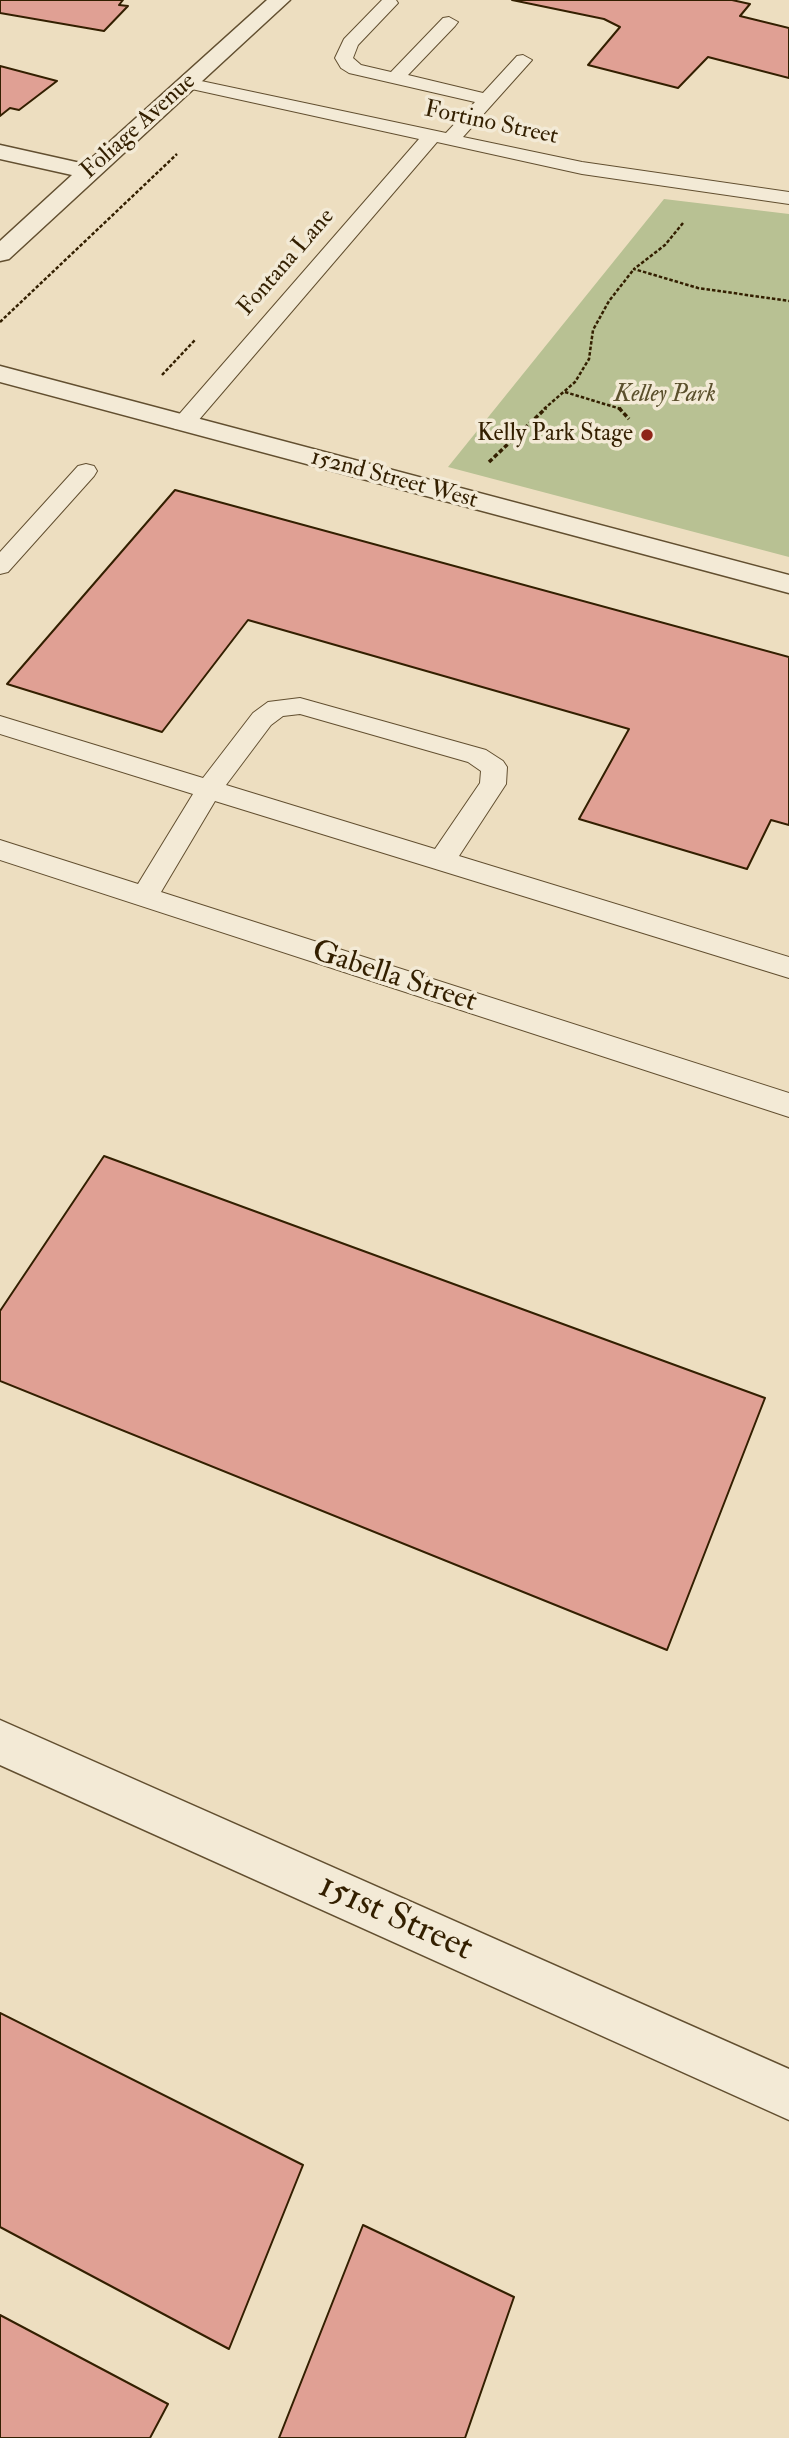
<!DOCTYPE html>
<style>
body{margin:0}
canvas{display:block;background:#eddec0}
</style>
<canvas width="789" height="2438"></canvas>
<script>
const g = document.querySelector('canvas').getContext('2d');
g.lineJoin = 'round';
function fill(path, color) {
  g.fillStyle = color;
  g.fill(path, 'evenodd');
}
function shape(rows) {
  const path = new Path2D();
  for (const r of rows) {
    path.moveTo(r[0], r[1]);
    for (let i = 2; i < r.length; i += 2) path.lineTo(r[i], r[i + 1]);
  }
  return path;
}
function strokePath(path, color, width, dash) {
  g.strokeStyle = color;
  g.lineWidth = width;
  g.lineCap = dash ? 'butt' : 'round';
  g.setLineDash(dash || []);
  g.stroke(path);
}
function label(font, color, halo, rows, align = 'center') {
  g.font = font + ' "IM FELL Double Pica",serif';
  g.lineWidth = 7;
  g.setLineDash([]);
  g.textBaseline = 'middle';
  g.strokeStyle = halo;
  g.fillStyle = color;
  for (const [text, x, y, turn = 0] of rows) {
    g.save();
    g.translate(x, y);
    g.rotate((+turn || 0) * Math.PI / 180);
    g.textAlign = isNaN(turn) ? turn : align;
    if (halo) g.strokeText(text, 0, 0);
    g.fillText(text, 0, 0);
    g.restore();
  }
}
fill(shape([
 [664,199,789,214,789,557,448,467]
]), '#b8c193');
const building = shape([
 [0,0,123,0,119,5,128,6,104,31,0,13,0,0],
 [512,0,732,0,750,4,740,16,789,28,789,78,708,57,678,88,588,65,620,27,604,19,512,0],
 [0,66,57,81,19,110,10,108,0,116,0,66],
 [175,490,789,657,789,825,771,820,747,869,579,819,629,729,248,620,162,732,7,684,175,490],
 [104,1156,765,1398,667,1650,0,1381,0,1311,104,1156],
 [0,2013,303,2165,229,2349,0,2227,0,2013],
 [363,2225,514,2297,465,2438,279,2438,363,2225],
 [0,2315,168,2404,150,2438,0,2438,0,2315]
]);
fill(building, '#e0a094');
strokePath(building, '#331f00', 2);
const lane = shape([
 [382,0,396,0,398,3,358,45,353,58,361,65,391,72,443,18,449,17,458,22,455,26,408,75,483,93,517,56,523,55,532,60,463,137,582,162,789,192,789,204,582,174,437,142,191,429,175,429,172,424,175,419,419,139,187,88,178,83,187,78,446,133,475,102,349,73,341,68,335,58,344,39,382,0],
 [86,464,94,466,97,471,94,476,8,572,0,574,0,552,78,466,86,464],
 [300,698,486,750,503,761,507,767,506,784,459,856,789,957,789,978,215,801,161,892,789,1093,789,1117,0,860,0,840,138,884,193,794,0,734,0,716,203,778,253,713,268,702,300,698],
 [300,714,468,762,481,771,480,783,435,849,226,785,271,725,283,716,300,714]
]);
const street = shape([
 [267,0,290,0,9,259,0,261,0,241,72,175,0,159,0,145,85,164,267,0],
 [0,366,789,575,789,593,0,382,0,366],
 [0,1720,789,2069,789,2120,0,1765,0,1720]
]);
strokePath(lane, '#624f30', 2);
strokePath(street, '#624f30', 3);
strokePath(shape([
 [683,223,665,245,634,269,698,288,789,301],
 [0,322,177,154],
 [162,375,195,340],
 [565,392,621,409],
 [544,409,575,382,589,359,593,330,609,301,634,269]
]), '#331f00', 2.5, [3.5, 2]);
strokePath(shape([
 [619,408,629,419],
 [489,462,546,408]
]), '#331f00', 3.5, [4.5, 2.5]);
fill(lane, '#f3ead6');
fill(street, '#f3ead6');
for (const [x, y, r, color] of [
 [647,435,7,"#8f2418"]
]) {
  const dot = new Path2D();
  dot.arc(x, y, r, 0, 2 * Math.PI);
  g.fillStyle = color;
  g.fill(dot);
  strokePath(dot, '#f3ead6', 2.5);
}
label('24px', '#331f00', '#f3ead6', [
 ["Fortino Street",491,124,12],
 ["Foliage Avenue",139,127,-42],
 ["Fontana Lane",287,263,-49],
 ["152nd Street West",394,480,15]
]);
label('italic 24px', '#5b502c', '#f3ead6', [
 ["Kelley Park",665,396]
]);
label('24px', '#331f00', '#f3ead6', [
 ["Kelly Park Stage",633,435]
], 'right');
label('30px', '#331f00', '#f3ead6', [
 ["Gabella Street",394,978,18]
]);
label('37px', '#331f00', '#f3ead6', [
 ["151st Street",395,1919,24]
]);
</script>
